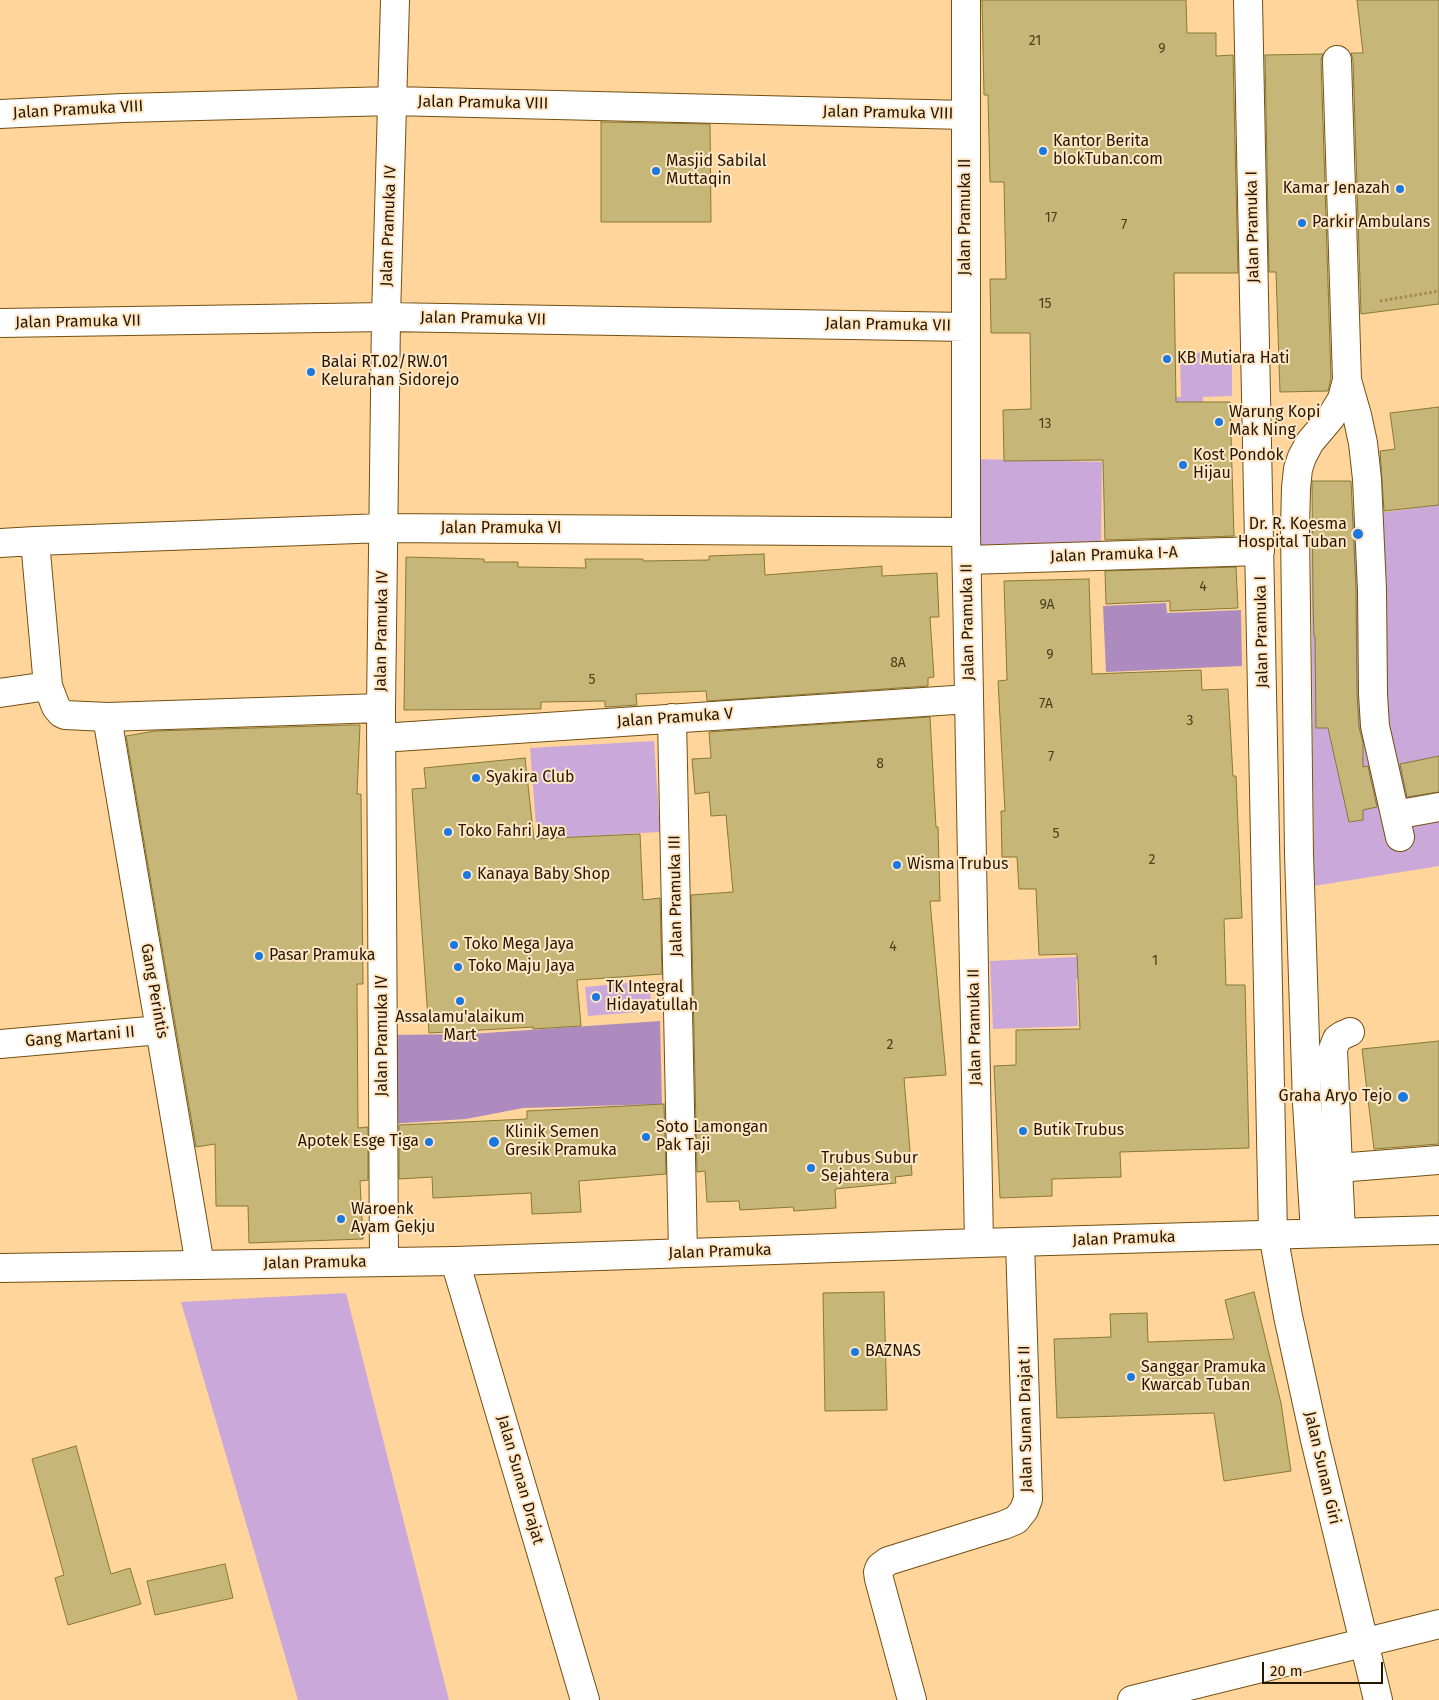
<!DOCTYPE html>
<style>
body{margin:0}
#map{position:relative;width:1439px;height:1700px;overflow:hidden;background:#ffd59b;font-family:"Fira Sans",sans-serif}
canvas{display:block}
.scale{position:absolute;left:1262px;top:1662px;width:121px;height:22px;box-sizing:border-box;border:2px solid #251601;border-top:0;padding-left:6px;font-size:15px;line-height:18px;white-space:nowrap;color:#251601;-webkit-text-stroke:4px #ffe6c4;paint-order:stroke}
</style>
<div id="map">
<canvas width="1439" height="1700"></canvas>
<div class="scale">20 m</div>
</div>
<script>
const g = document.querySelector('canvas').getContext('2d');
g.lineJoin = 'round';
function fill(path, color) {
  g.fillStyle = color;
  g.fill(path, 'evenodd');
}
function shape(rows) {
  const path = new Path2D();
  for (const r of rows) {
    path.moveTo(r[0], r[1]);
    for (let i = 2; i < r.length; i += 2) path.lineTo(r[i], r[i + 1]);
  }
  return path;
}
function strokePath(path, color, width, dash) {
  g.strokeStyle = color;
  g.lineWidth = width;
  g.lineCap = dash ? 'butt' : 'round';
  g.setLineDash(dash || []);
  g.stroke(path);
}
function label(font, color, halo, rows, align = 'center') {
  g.font = font + ' "Fira Sans",sans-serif';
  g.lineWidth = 4;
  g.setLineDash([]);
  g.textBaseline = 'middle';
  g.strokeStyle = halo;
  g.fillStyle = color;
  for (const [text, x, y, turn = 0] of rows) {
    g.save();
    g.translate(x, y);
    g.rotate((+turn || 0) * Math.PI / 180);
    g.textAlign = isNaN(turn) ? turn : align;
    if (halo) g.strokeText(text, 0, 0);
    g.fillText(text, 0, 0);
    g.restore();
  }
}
fill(shape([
 [1232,352,1232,396,1203,397,1204,443,1102,399,1181,397,1180,353],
 [975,459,1102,462,1101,544,974,549],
 [1439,505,1439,866,1314,886,1311,522],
 [654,741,660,832,537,839,530,748],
 [1117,955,1117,977,1076,979,1078,1026,993,1029,990,961],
 [649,981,652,1011,588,1016,585,987],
 [346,1293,449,1700,298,1700,181,1302]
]), '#cba8da');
fill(shape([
 [1166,603,1167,613,1241,610,1242,666,1106,672,1103,606],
 [660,1021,662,1104,523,1108,466,1119,389,1124,388,1035,471,1034]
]), '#ae8bbe');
const building = shape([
 [982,0,1186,0,1187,33,1216,33,1216,56,1233,55,1238,273,1174,273,1176,402,1230,402,1234,536,1105,540,1103,460,1004,461,1003,410,1031,409,1030,333,991,333,990,279,1006,279,1004,182,990,182,988,95,984,95,982,0],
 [1357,0,1439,0,1439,304,1361,314,1353,60,1351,53,1363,53,1357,0],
 [1323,54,1321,60,1331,378,1328,391,1280,392,1276,272,1269,272,1265,55,1323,54],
 [601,122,710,124,711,222,601,222,601,122],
 [1439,407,1439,505,1384,511,1380,451,1395,449,1390,413,1439,407],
 [1312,481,1351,481,1356,590,1357,694,1359,727,1363,743,1363,767,1368,766,1377,807,1363,810,1363,820,1349,822,1328,728,1316,728,1315,636,1314,636,1313,600,1312,481],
 [764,554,765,575,882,566,882,576,937,573,939,617,930,617,934,677,928,678,928,686,707,701,706,691,636,694,637,705,605,707,605,701,541,702,541,709,404,710,406,557,484,559,484,562,518,562,518,567,586,568,585,559,643,559,643,561,709,560,709,556,764,554],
 [1236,567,1238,608,1170,611,1170,601,1106,604,1105,571,1236,567],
 [1089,579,1092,674,1201,670,1202,690,1228,689,1233,776,1236,776,1242,918,1224,919,1226,985,1245,985,1249,1148,1120,1152,1121,1177,1052,1179,1052,1196,1000,1198,994,1066,1016,1065,1016,1030,1080,1029,1077,954,1039,955,1036,889,1019,889,1017,857,1002,857,1001,811,1005,811,998,681,1007,680,1004,581,1089,579],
 [930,717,936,827,938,827,940,901,930,901,946,1075,904,1078,912,1175,895,1177,896,1183,835,1189,836,1208,794,1211,793,1207,740,1210,739,1201,707,1202,705,1171,697,1172,691,895,733,892,726,815,711,816,709,792,695,794,692,759,711,758,709,732,930,717],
 [350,725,360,725,357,794,361,794,363,984,357,984,358,1128,368,1127,368,1180,360,1181,363,1239,249,1243,248,1206,216,1206,215,1144,196,1147,126,736,155,731,350,725],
 [1439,756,1439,792,1407,797,1400,764,1439,756],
 [525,758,534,839,640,834,643,900,660,898,662,974,577,980,581,1026,533,1029,533,1027,429,1033,412,789,426,788,424,768,525,758],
 [1439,1041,1439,1144,1374,1149,1362,1049,1439,1041],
 [664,1104,666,1174,579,1181,581,1212,532,1214,531,1193,433,1198,432,1177,399,1179,399,1125,527,1119,527,1111,664,1104],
 [884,1292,887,1410,825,1411,823,1293,884,1292],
 [1254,1292,1281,1403,1291,1471,1224,1481,1214,1413,1057,1418,1054,1339,1111,1337,1110,1314,1147,1313,1148,1342,1234,1339,1225,1300,1254,1292],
 [76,1446,111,1574,130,1568,141,1604,68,1625,55,1578,64,1575,32,1459,76,1446],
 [225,1564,233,1598,155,1615,147,1581,225,1564]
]);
fill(building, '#c6b678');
strokePath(building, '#887836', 1);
const minor = shape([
 [966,0,966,532,979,1243],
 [1248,0,1273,1234,1288,1316,1315,1440,1378,1700],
 [0,114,123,108,392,101,966,115],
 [0,323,386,317,966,327],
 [1347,380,1357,415,1363,443,1367,479,1372,590,1373,694,1375,726,1400,837],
 [35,541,383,528,966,532],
 [0,543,35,541,48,686,56,707,61,713,65,715,107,717,381,708],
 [967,560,1260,551],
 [0,693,48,686],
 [107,717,200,1265],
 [672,718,683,1253],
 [381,738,969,699],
 [1395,815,1439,807],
 [0,1044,160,1030],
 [1338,1168,1333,1049,1337,1039,1343,1035,1350,1032],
 [1341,1232,1338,1168,1439,1160],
 [1315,1233,1307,1103,1299,854,1295,529,1296,488,1298,469,1302,457,1310,442,1331,417,1342,399,1347,380,1337,60],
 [455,1261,585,1700],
 [384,1262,381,708,386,317,395,0],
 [912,1700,879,1579,878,1572,880,1567,888,1561,1004,1525,1016,1520,1024,1510,1028,1499,1020,1242],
 [1132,1700,1439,1624]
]);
const major = shape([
 [0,1268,455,1261,979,1243,1439,1230]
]);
strokePath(minor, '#734f12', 30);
strokePath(major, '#734f12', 30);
strokePath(shape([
 [1380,301,1439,291]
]), '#a6875c', 3, [2.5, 2.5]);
strokePath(minor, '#fff', 28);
strokePath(major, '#fff', 28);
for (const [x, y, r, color] of [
 [1043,151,5,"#1a78e1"],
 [656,171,5,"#1a78e1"],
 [1400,189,5,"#1a78e1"],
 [1302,223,5,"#1a78e1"],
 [1167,359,5,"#1a78e1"],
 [311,372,5,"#1a78e1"],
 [1219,422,5,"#1a78e1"],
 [1183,465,5,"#1a78e1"],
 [1358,534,6,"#1a78e1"],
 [476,778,5,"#1a78e1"],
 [448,832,5,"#1a78e1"],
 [897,865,5,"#1a78e1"],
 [467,875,5,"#1a78e1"],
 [454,945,5,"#1a78e1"],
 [259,956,5,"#1a78e1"],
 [458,967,5,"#1a78e1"],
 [596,997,5,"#1a78e1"],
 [460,1001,5,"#1a78e1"],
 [1403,1097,6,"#1a78e1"],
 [1023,1131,5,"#1a78e1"],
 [646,1137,5,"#1a78e1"],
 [429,1142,5,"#1a78e1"],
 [494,1142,6,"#1a78e1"],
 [811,1168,5,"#1a78e1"],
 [341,1219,5,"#1a78e1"],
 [855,1352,5,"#1a78e1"],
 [1131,1377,5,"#1a78e1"]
]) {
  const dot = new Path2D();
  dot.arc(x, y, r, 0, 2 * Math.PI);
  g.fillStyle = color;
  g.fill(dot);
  strokePath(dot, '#ffe6c4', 2);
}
label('14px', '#4d3e1f', null, [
 ["21",1035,41],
 ["9",1162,49],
 ["17",1051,218],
 ["7",1124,225],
 ["15",1045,304],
 ["13",1045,424],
 ["4",1203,587],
 ["9A",1047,605],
 ["9",1050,655],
 ["8A",898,663],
 ["5",592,680],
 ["7A",1046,704],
 ["3",1190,721],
 ["7",1051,757],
 ["8",880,764],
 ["5",1056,834],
 ["2",1152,860],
 ["4",893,947],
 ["1",1155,961],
 ["2",890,1045]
]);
label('16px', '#251601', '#ffe6c4', [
 ["Jalan Pramuka VIII",483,103,1],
 ["Jalan Pramuka VIII",78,110,-3],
 ["Jalan Pramuka VIII",888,113,1],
 ["Jalan Pramuka II",966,217,-90],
 ["Jalan Pramuka IV",389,226,-88],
 ["Jalan Pramuka I",1253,227,-91],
 ["Jalan Pramuka VII",483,319,1],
 ["Jalan Pramuka VII",78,322,-1],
 ["Jalan Pramuka VII",888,325,1],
 ["Jalan Pramuka VI",501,529],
 ["Jalan Pramuka I-A",1114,555,-2],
 ["Jalan Pramuka II",968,622,-91],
 ["Jalan Pramuka IV",382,631,-89],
 ["Jalan Pramuka I",1262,632,-91],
 ["Jalan Pramuka V",675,718,-4],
 ["Jalan Pramuka III",676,896,-91],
 ["Gang Perintis",154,991,80],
 ["Jalan Pramuka II",975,1027,-91],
 ["Jalan Pramuka IV",383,1036,-90],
 ["Gang Martani II",80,1037,-5],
 ["Jalan Pramuka",1124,1239,-2],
 ["Jalan Pramuka",720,1252,-2],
 ["Jalan Pramuka",315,1263,-1],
 ["Jalan Sunan Drajat II",1026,1419,-91],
 ["Jalan Sunan Giri",1322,1468,77],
 ["Jalan Sunan Drajat",520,1480,74]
]);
label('16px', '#251601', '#ffe6c4', [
 ["Kantor Berita",1053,142],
 ["blokTuban.com",1053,160],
 ["Masjid Sabilal",666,162],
 ["Muttaqin",666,180],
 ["Kamar Jenazah",1390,189,"right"],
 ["Parkir Ambulans",1312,223],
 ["KB Mutiara Hati",1177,359],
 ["Balai RT.02/RW.01",321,363],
 ["Kelurahan Sidorejo",321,381],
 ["Warung Kopi",1229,413],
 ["Mak Ning",1229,431],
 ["Kost Pondok",1193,456],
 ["Hijau",1193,474],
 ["Dr. R. Koesma",1347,525,"right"],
 ["Hospital Tuban",1347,543,"right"],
 ["Syakira Club",486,778],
 ["Toko Fahri Jaya",458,832],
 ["Wisma Trubus",907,865],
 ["Kanaya Baby Shop",477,875],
 ["Toko Mega Jaya",464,945],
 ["Pasar Pramuka",269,956],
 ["Toko Maju Jaya",468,967],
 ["TK Integral",606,988],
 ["Hidayatullah",606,1006],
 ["Assalamu'alaikum",460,1018,"center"],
 ["Mart",460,1036,"center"],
 ["Graha Aryo Tejo",1392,1097,"right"],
 ["Soto Lamongan",656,1128],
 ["Pak Taji",656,1146],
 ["Butik Trubus",1033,1131],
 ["Klinik Semen",505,1133],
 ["Gresik Pramuka",505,1151],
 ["Apotek Esge Tiga",419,1142,"right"],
 ["Trubus Subur",821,1159],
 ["Sejahtera",821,1177],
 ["Waroenk",351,1210],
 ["Ayam Gekju",351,1228],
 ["BAZNAS",865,1352],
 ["Sanggar Pramuka",1141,1368],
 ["Kwarcab Tuban",1141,1386]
], 'left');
</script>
